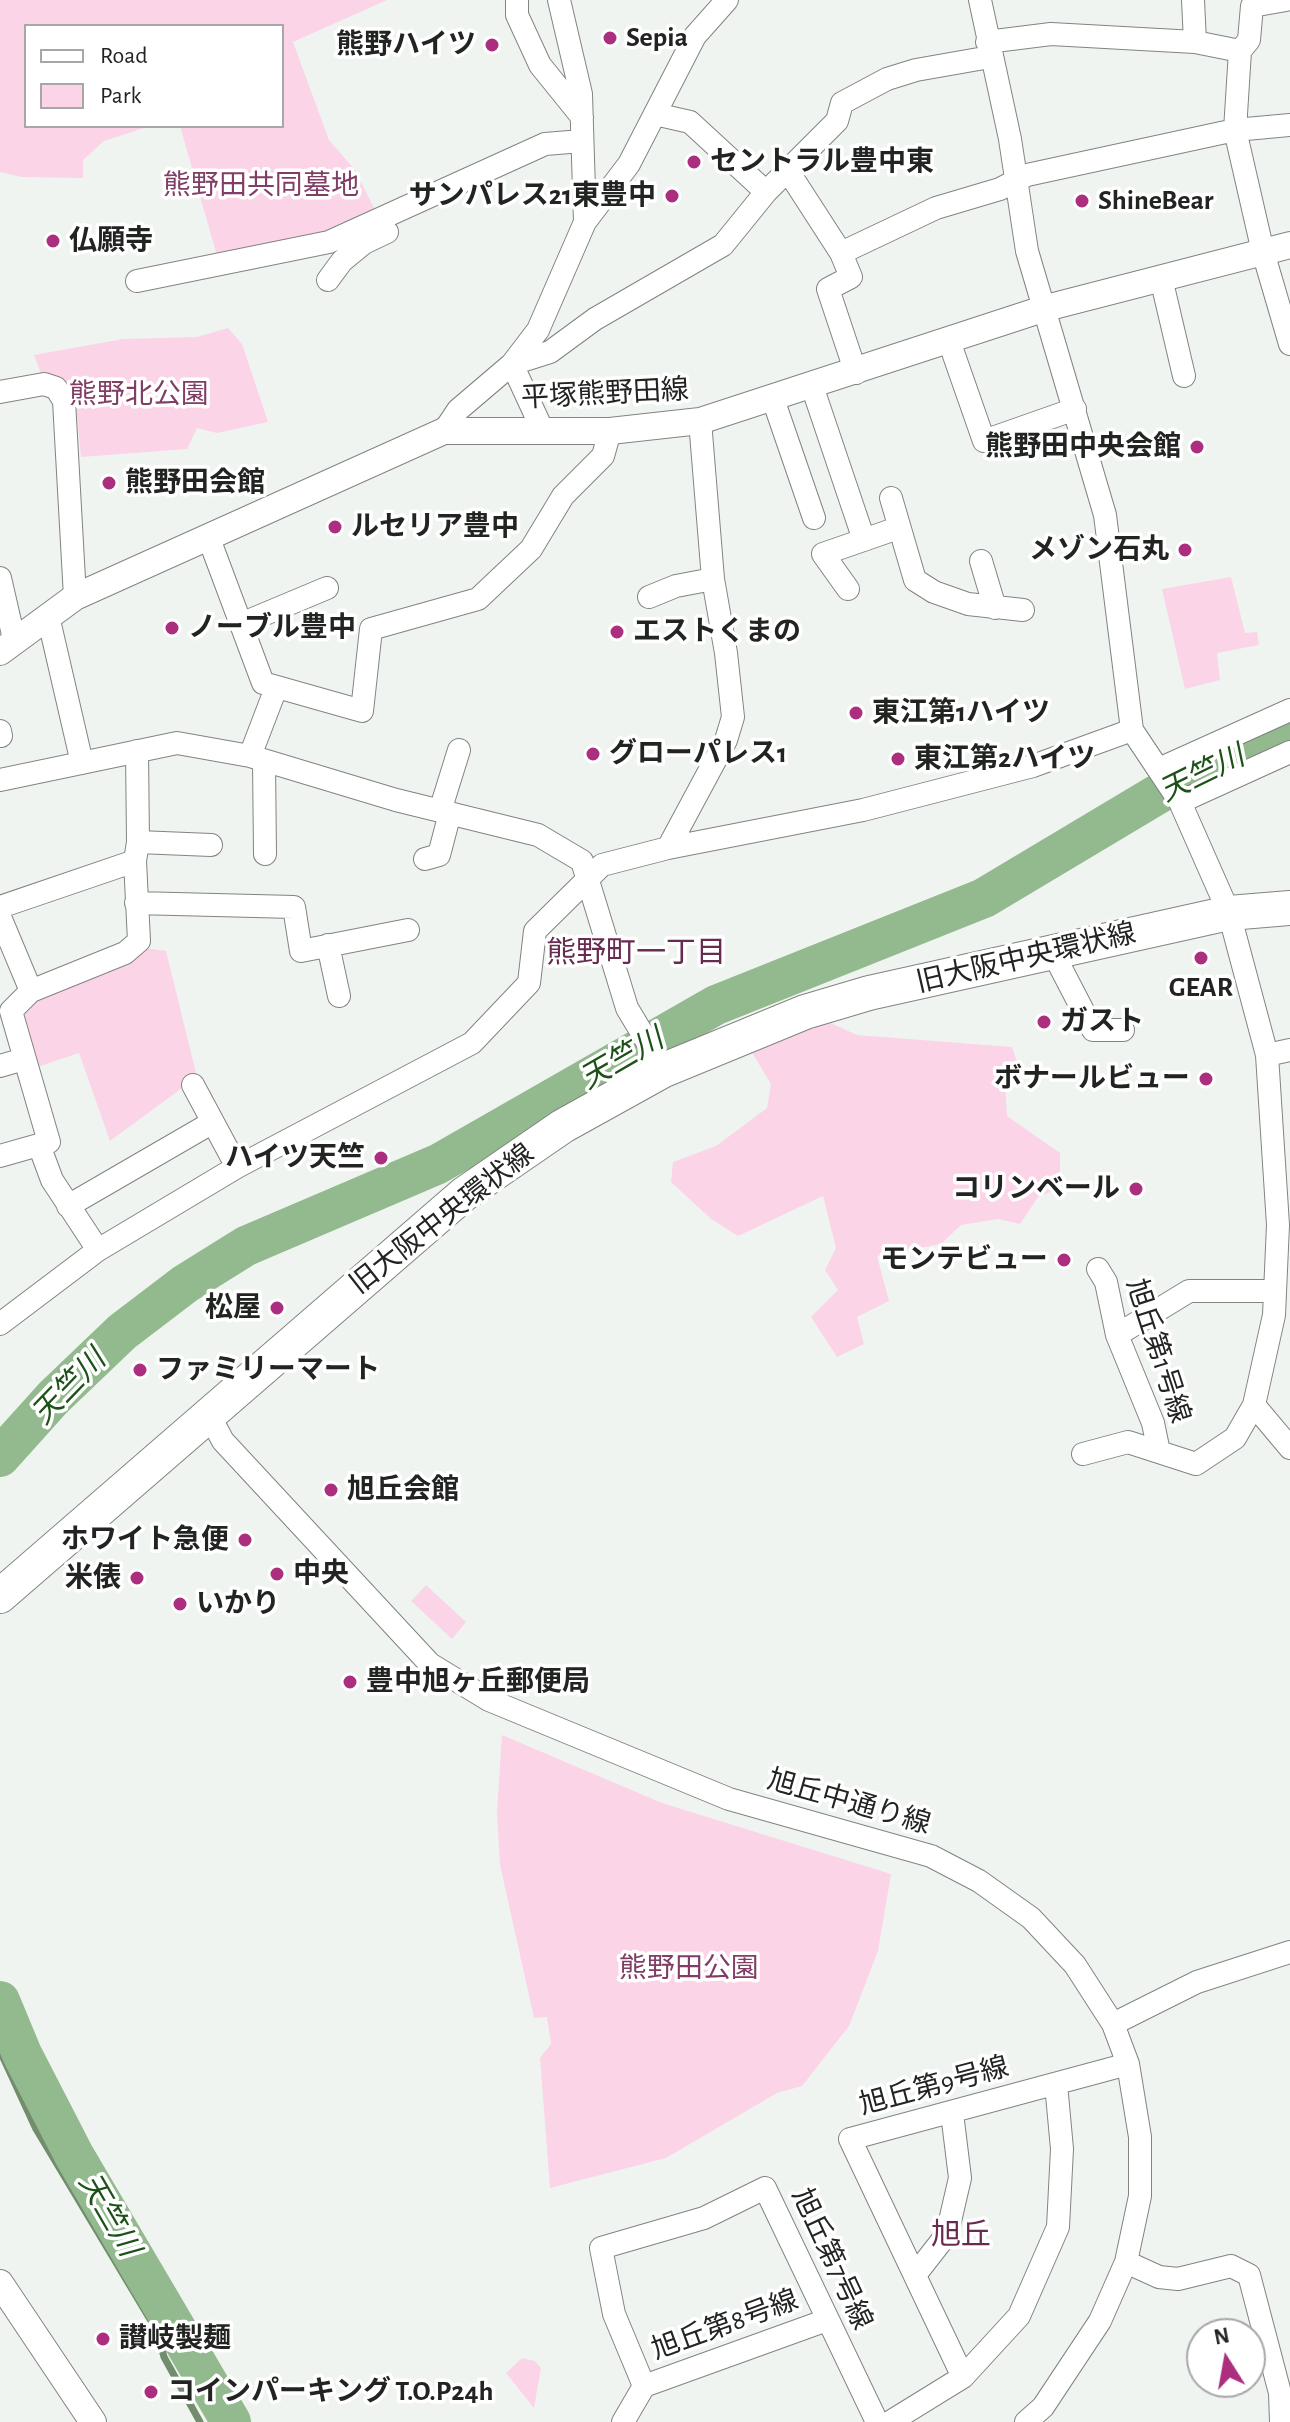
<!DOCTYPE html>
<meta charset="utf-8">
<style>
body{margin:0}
#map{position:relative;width:1290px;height:2422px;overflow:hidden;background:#f0f4f0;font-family:"Alegreya Sans",sans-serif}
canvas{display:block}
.legend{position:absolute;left:24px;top:24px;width:260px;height:104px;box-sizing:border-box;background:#fff;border:2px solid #a7a7a7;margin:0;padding:10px 14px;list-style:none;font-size:24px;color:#222422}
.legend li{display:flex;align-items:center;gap:16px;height:40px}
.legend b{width:40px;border:2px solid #a7a7a7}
.north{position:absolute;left:1186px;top:2318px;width:80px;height:80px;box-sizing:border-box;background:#fff;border:2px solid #a7a7a7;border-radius:50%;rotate:349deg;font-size:22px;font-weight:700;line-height:32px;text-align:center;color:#222422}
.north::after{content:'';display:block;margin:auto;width:28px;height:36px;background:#ab2e7f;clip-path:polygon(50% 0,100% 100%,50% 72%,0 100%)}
</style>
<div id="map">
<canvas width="1290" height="2422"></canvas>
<ul class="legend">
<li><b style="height:10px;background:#fff"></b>Road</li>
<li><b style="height:22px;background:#fbd4e8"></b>Park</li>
</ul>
<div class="north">N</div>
</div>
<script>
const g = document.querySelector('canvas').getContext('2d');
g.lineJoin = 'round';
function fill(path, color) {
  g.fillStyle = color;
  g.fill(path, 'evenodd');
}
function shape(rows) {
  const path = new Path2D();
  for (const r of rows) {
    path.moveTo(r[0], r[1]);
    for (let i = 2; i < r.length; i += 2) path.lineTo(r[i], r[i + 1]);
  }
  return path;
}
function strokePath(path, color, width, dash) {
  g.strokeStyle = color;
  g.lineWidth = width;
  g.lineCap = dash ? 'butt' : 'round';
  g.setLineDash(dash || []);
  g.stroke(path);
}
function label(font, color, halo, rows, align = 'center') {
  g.font = font + ' "Alegreya Sans","Noto Sans JP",sans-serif';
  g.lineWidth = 7;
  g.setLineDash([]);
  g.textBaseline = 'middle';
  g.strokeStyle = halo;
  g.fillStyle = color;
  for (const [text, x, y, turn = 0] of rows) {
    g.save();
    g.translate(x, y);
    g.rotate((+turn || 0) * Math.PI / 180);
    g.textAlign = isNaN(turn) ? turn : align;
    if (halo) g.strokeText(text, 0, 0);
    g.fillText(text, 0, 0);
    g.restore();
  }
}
fill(shape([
 [0,0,387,0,293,42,329,140,355,170,375,210,328,234,217,256,180,126,282,126,282,26,26,26,26,126,150,126,104,141,83,160,83,178,21,177,0,172],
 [228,328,242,344,268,422,217,433,197,428,187,449,81,457,75,396,59,378,41,374,34,355,123,339,197,337],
 [1231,577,1245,633,1257,632,1259,645,1217,653,1220,680,1185,689,1162,589],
 [146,948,166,951,197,1077,110,1141,79,1053,37,1067,20,1020,40,998],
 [822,1019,857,1035,1012,1047,1022,1077,1005,1083,1007,1116,1060,1153,1060,1188,1038,1197,1020,1224,998,1219,961,1225,941,1244,877,1256,889,1301,857,1317,864,1344,837,1357,811,1317,838,1290,825,1270,836,1248,823,1196,738,1236,711,1219,671,1182,673,1162,716,1146,767,1108,771,1084,748,1046],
 [426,1585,466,1622,452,1639,411,1601],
 [502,1735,662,1803,891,1874,878,1951,849,2026,802,2086,777,2093,666,2158,550,2188,540,2058,551,2044,547,2017,534,2018,500,1865,497,1813],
 [522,2358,535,2361,541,2368,534,2408,506,2373]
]), '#fbd4e8');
strokePath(shape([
 [0,2051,36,2129,157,2331,164,2357,200,2422]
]), '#718d6e', 7);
strokePath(shape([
 [0,1457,53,1398,122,1332,185,1284,246,1246,438,1164,716,1005,984,898,1158,794,1290,731],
 [0,2001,22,2054,74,2155,231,2422]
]), '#93ba8e', 40);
const minor = shape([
 [517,0,517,15,540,65,582,117],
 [559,0,581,94,585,222],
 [980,0,1010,139,1027,251,1105,515,1132,730,1180,802,1229,913,1267,1055,1278,1225,1274,1315,1254,1405,1235,1438,1196,1464,1128,1442,1083,1454],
 [1193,0,1195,42],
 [1286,0,1252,6,1249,40,1240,51,1235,130,1263,252,1290,344],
 [987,42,1051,34,1195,42,1240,51],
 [655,114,690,122,766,192],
 [788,171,841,253,851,277,828,289,856,373],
 [841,253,936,208,1000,189,1027,175,1235,130,1290,125],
 [1161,278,1184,376],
 [328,280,342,261,364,243,387,232],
 [137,281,329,242,545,144,582,141],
 [949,341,984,441,1075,409],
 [812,386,864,540],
 [0,392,44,384,56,388,64,401,75,597],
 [773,399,814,518],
 [542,429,512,364,550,352,595,319,723,245,766,192,837,121,842,103,887,79,916,70,990,57],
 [444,431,458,410,512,364,538,330,585,222,629,164,695,36,727,0],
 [891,498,915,580,934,592,968,604,1023,610],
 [208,536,263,683,362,711,371,629,478,599,531,549,563,496,603,456,610,431],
 [981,561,995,608],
 [0,578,14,639],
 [848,589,823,554,898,528],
 [649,597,676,586,713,579],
 [48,616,82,763],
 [241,624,327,588],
 [0,731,1,736],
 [250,756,276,688],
 [264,761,265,854],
 [1159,769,1290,710],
 [0,780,177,743,250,756,396,800,538,835,582,861,627,1008,664,1070],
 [1180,802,1290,752],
 [440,811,459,750],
 [138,842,211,845],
 [668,848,726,740,733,717,726,653,713,579,700,421],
 [425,859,439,855,450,813],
 [136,903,294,907,301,951,408,930],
 [0,907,135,861],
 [0,917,31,991],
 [328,945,339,996],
 [1052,951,1093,1030,1123,1030],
 [1267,1055,1290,1050],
 [0,1066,24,1059],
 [193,1085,237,1167],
 [39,1145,52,1180,98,1250],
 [0,1156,49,1142,11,1011,31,991,125,953,139,941,135,861,138,842,137,751],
 [68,1206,213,1122],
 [1098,1269,1106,1282,1117,1335,1153,1423,1159,1452],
 [0,1324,98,1250,237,1167,472,1043,529,983,535,931,602,865,668,848,863,810,1033,766,1132,730],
 [1117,1335,1189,1291,1275,1291],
 [1254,1405,1290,1448],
 [209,1415,223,1441,430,1664,489,1700,729,1799,931,1856,979,1881,1031,1918,1075,1965,1113,2024,1128,2064,1140,2137,1140,2196,1126,2262,1100,2321,1043,2407,1026,2422],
 [1113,2024,1197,1982,1290,1952],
 [1126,2262,1159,2277,1178,2279,1231,2266,1249,2275,1280,2393,1281,2422],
 [915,2275,947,2234,960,2178,952,2113],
 [963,2377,850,2139,1128,2064],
 [644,2386,827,2320],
 [623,2422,644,2386,614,2314,601,2248,704,2218,765,2188,877,2422],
 [890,2422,963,2377,1019,2316,1058,2227,1062,2149,1056,2084]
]);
const tertiary = shape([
 [0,652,75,597,444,431,610,431,700,421,1046,308,1290,245],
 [0,2283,93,2422]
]);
const primary = shape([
 [0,1596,464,1194,563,1126,664,1070,805,1012,869,993,1229,913,1290,908]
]);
strokePath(minor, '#818480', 24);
strokePath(tertiary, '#818480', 28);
strokePath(primary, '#818480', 36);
strokePath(minor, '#fff', 22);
strokePath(tertiary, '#fff', 26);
strokePath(primary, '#fff', 34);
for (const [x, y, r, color] of [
 [610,38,8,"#ab2e7f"],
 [492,45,8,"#ab2e7f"],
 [694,162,8,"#ab2e7f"],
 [672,196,8,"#ab2e7f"],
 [1082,201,8,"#ab2e7f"],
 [53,241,8,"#ab2e7f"],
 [1197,447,8,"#ab2e7f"],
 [109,483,8,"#ab2e7f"],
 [335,527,8,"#ab2e7f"],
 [1185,550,8,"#ab2e7f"],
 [172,628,8,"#ab2e7f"],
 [617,632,8,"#ab2e7f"],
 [856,713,8,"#ab2e7f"],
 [593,754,8,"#ab2e7f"],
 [898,759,8,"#ab2e7f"],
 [1201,958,8,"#ab2e7f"],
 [1044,1022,8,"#ab2e7f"],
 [1206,1079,8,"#ab2e7f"],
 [381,1158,8,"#ab2e7f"],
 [1136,1189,8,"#ab2e7f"],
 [1064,1260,8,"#ab2e7f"],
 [277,1308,8,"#ab2e7f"],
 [140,1370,8,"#ab2e7f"],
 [331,1490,8,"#ab2e7f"],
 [245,1540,8,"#ab2e7f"],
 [277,1574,8,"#ab2e7f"],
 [137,1578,8,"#ab2e7f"],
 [180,1604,8,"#ab2e7f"],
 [350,1682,8,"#ab2e7f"],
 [103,2339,8,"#ab2e7f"],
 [151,2392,8,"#ab2e7f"]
]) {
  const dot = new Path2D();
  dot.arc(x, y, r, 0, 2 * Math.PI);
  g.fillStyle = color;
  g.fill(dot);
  strokePath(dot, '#fff', 3);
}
label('bold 28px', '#222422', '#fff', [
 ["Sepia",626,38],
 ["熊野ハイツ",476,45,"right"],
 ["セントラル豊中東",710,162],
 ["サンパレス21東豊中",656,196,"right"],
 ["ShineBear",1098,201],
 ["仏願寺",69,241],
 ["熊野田中央会館",1181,447,"right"],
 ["熊野田会館",125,483],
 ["ルセリア豊中",351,527],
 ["メゾン石丸",1169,550,"right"],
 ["ノーブル豊中",188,628],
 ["エストくまの",633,632],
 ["東江第1ハイツ",872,713],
 ["グローパレス1",609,754],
 ["東江第2ハイツ",914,759],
 ["GEAR",1201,988,"center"],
 ["ガスト",1060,1022],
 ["ボナールビュー",1190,1079,"right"],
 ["ハイツ天竺",365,1158,"right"],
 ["コリンベール",1120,1189,"right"],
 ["モンテビュー",1048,1260,"right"],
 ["松屋",261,1308,"right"],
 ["ファミリーマート",156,1370],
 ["旭丘会館",347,1490],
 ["ホワイト急便",229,1540,"right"],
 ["中央",293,1574],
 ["米俵",121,1578,"right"],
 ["いかり",196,1604],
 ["豊中旭ヶ丘郵便局",366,1682],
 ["讃岐製麺",119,2339],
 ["コインパーキング T.O.P24h",167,2392]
], 'left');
label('28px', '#803d65', '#fff', [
 ["熊野田共同墓地",261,186],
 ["熊野北公園",139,395],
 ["熊野田公園",689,1969]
]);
label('28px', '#222422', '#fff', [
 ["平塚熊野田線",605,394,-3],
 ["旧大阪中央環状線",1026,958,-13],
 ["旧大阪中央環状線",442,1219,-38],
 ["旭丘第1号線",1158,1351,72],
 ["旭丘中通り線",849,1802,16],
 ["旭丘第9号線",934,2086,-15],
 ["旭丘第7号線",832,2259,65],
 ["旭丘第8号線",725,2325,-20]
]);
label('italic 30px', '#1c5217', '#fff', [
 ["天竺川",1202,774,-26],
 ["天竺川",622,1059,-30],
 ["天竺川",69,1387,-46],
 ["天竺川",109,2215,60]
]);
label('30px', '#682b50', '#fff', [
 ["熊野町一丁目",636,953],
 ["旭丘",961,2235]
]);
</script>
